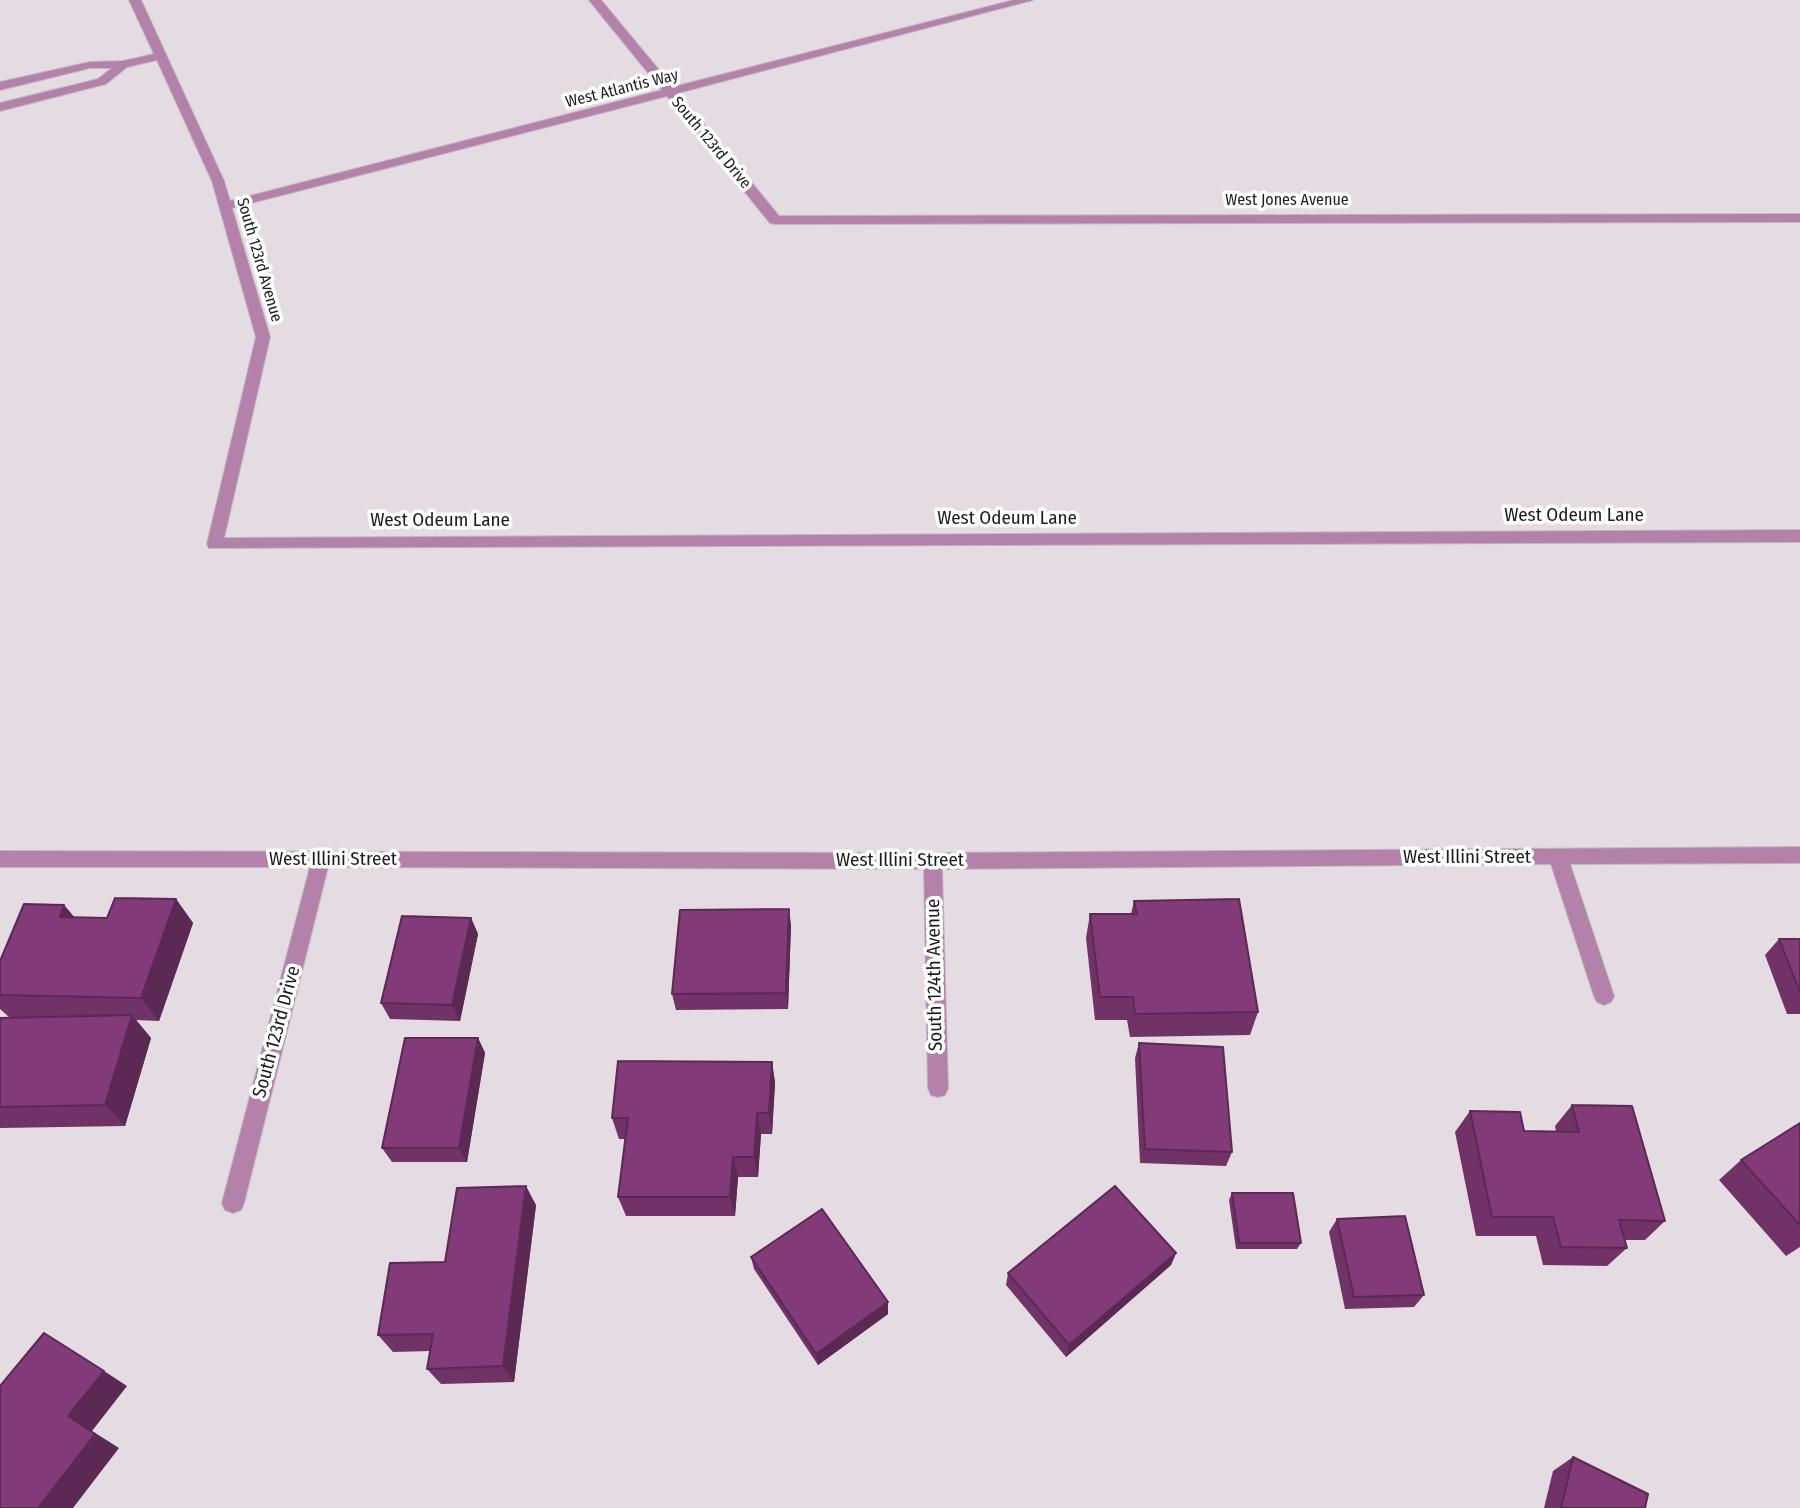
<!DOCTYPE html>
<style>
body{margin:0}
canvas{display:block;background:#e4dce2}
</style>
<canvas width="1800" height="1508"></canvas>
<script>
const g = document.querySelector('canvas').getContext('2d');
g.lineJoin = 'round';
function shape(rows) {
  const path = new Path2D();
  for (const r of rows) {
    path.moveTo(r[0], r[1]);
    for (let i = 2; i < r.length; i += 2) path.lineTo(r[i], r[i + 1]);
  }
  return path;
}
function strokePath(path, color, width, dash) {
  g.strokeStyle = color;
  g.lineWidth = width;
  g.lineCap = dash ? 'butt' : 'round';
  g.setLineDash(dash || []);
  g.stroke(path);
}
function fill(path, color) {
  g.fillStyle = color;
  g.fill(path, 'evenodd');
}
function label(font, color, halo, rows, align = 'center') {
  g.font = font + ' "Fira Sans Condensed",sans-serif';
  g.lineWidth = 7;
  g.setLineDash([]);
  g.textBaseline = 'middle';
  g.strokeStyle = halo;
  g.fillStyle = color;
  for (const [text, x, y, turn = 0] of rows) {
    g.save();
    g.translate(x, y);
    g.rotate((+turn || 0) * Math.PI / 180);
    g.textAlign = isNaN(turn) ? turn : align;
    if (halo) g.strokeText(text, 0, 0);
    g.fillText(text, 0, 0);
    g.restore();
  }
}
const street = shape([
 [129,0,141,0,224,181,230,201,662,90,589,0,601,0,673,87,1014,0,1033,0,678,93,779,216,1800,214,1800,222,775,224,770,223,667,96,232,208,270,337,224,538,1800,530,1800,542,209,548,207,544,256,337,212,181,157,60,127,67,106,84,0,111,0,103,98,79,112,68,90,68,0,90,0,82,90,62,123,61,154,54,129,0],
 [1800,847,1800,863,1570,864,1614,996,1611,1002,1604,1005,1597,1002,1594,996,1551,864,942,869,948,1088,945,1095,938,1097,931,1095,928,1088,924,869,328,867,244,1203,241,1210,233,1213,225,1210,222,1203,310,867,0,867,0,851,933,853,1800,847]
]);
strokePath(street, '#c0b9bf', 2);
fill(street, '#b481ab');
fill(shape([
 [176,899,193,923,159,1021,136,1020,151,1038,125,1126,0,1128,0,1018,9,1017,0,1009,0,961,64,905,75,918,107,918],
 [1134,901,1258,1012,1250,1035,1130,1037,1127,1020,1095,1020,1086,938,1090,914,1131,914],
 [471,918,478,934,460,1021,390,1019,381,1003],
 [791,925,788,1009,676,1010,672,994],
 [1779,939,1800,939,1800,1014,1787,1014,1765,955],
 [478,1038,485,1053,467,1162,392,1162,382,1148],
 [1139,1043,1232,1152,1226,1166,1140,1163,1135,1058],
 [772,1062,775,1083,772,1134,761,1134,758,1177,738,1177,735,1216,626,1216,618,1197,625,1139,619,1139,612,1118],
 [1572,1105,1665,1221,1645,1240,1624,1240,1627,1248,1607,1266,1543,1265,1536,1236,1476,1236,1455,1132,1470,1111,1524,1131,1556,1131,1555,1126],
 [1800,1123,1800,1247,1786,1256,1719,1180,1741,1160],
 [1232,1193,1301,1243,1297,1249,1236,1249,1229,1200],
 [536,1205,514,1382,441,1384,427,1369,430,1351,393,1352,378,1335,445,1262],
 [1337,1219,1424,1295,1414,1307,1345,1309,1329,1232],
 [1176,1253,1171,1265,1066,1357,1006,1285,1008,1273],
 [751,1257,888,1314,818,1365,754,1269],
 [1573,1457,1645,1508,1544,1508,1553,1471]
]), '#703267');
fill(shape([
 [176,899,193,923,159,1021,141,998],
 [64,905,84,929,60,917],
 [789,909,791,925,788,1009,786,993],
 [471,918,478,934,460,1021,452,1005],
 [132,1015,151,1038,125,1126,105,1105],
 [478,1038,485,1053,467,1162,459,1148],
 [772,1062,775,1083,772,1134,769,1113],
 [757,1113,761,1134,758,1177,754,1157],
 [733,1157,738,1177,735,1216,730,1197],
 [526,1186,536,1205,514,1382,503,1366],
 [1176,1253,1171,1265,1066,1357,1069,1345],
 [888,1302,888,1314,818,1365,816,1354],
 [104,1371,127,1386,92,1431,119,1448,73,1508,38,1508,68,1416]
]), '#5b2954');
const building = shape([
 [115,898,176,899,141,998,0,995,0,961,24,904,64,905,60,917,107,918,115,898],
 [1239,899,1258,1012,1135,1014,1133,997,1100,997,1090,914,1137,914,1134,901,1239,899],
 [789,909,786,993,672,994,680,910,789,909],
 [402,916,471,918,452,1005,381,1003,402,916],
 [1779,939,1800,939,1800,992,1779,939],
 [132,1015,105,1105,0,1107,0,1018,132,1015],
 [405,1038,478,1038,459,1148,382,1148,405,1038],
 [1139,1043,1223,1047,1232,1152,1145,1149,1139,1043],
 [618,1061,772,1062,769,1113,757,1113,754,1157,733,1157,730,1197,618,1197,628,1118,612,1118,618,1061],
 [1572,1105,1632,1106,1665,1221,1619,1220,1627,1248,1561,1247,1553,1217,1492,1217,1470,1111,1520,1112,1524,1131,1579,1132,1572,1105],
 [1800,1123,1800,1225,1741,1160,1800,1123],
 [526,1186,503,1366,427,1369,433,1334,378,1335,390,1263,445,1262,457,1188,526,1186],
 [1115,1186,1176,1253,1069,1345,1008,1273,1115,1186],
 [1232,1193,1293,1193,1301,1243,1239,1243,1232,1193],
 [822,1209,888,1302,816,1354,751,1257,822,1209],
 [1405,1216,1424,1295,1354,1297,1337,1219,1405,1216],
 [44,1333,104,1371,68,1416,95,1434,38,1508,0,1508,0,1386,44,1333],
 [1573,1457,1648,1494,1645,1508,1561,1508,1573,1457]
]);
fill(building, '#823a78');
strokePath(building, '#5b2954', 2);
label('16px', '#1d1b1d', '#fff', [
 ["West Atlantis Way",622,89,-14],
 ["South 123rd Drive",711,143,50],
 ["West Jones Avenue",1287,201],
 ["South 123rd Avenue",259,260,74]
]);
label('19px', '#1d1b1d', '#fff', [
 ["West Odeum Lane",1574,516],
 ["West Odeum Lane",1007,519],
 ["West Odeum Lane",440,521],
 ["West Illini Street",1467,858],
 ["West Illini Street",333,860],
 ["West Illini Street",900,861],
 ["South 124th Avenue",935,975,-91],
 ["South 123rd Drive",277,1032,-75]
]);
</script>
